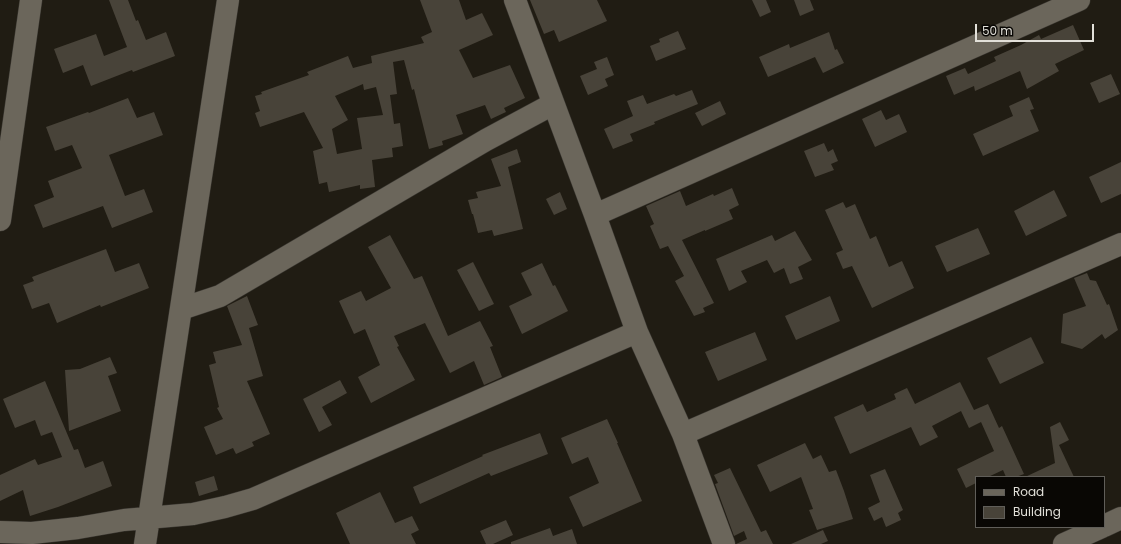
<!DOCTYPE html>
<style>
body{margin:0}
#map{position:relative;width:1121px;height:544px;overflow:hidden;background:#201c13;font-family:Poppins,sans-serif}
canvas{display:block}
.legend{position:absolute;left:975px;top:476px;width:130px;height:52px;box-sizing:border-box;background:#090704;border:1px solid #605e59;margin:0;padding:5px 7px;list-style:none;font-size:12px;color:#e2e0d9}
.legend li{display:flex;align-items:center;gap:8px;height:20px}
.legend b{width:20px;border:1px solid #605e59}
.scale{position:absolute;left:975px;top:24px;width:119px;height:18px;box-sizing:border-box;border:2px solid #e2e0d9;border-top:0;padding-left:5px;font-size:12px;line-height:14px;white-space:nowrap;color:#e2e0d9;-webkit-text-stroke:3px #090704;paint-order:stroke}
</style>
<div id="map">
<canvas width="1121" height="544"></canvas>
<ul class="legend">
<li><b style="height:5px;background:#6b665b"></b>Road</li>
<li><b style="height:11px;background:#484339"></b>Building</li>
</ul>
<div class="scale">50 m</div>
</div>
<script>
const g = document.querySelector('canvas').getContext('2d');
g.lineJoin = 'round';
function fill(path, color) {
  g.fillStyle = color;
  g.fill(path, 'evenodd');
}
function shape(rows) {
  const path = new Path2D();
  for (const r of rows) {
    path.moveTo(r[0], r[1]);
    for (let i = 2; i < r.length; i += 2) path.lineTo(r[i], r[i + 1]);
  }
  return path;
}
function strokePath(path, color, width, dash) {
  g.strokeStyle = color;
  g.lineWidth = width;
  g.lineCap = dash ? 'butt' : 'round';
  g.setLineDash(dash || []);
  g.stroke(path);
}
fill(shape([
 [109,0,128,0,136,21,138,20,146,40,166,32,175,56,133,72,132,70,91,86,83,65,63,73,54,49,96,34,104,56,127,47],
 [420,0,459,0,466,20,482,13,493,35,459,50,473,78,510,65,525,98,504,108,506,112,491,119,485,105,456,115,463,134,442,141,443,145,429,149,414,89,412,90,404,60,393,62,397,94,390,95,394,124,400,123,403,146,392,148,393,157,372,160,375,187,360,189,360,185,329,192,327,182,319,184,313,151,323,148,304,112,260,127,255,113,260,111,255,96,262,94,261,92,309,75,307,72,348,56,353,68,372,63,371,56,424,43,421,37,432,32],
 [363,84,364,90,376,87,383,115,357,118,362,149,337,154,332,129,348,120,335,96],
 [530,0,597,0,607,21,559,42,554,30,544,34],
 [752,0,766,0,771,12,760,17],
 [794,0,810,0,814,10,800,16],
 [1073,25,1084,50,1055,64,1059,71,1027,89,1020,71,975,91,974,86,954,95,946,76,965,68,968,74,996,61,994,57,1021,45,1039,35,1041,39],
 [678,31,686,49,656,61,650,46,660,42,659,39],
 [829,32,835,50,837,49,844,63,823,73,815,57,768,77,759,57,789,44,790,48],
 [607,57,614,75,605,79,608,86,588,95,580,76,597,69,594,62],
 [1111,74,1120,94,1099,103,1090,83],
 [692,90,698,104,654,122,655,124,630,134,633,141,613,149,604,129,633,116,627,101,643,95,647,104,674,94,676,96],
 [1029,97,1034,109,1030,110,1039,131,983,156,973,134,1013,116,1009,106],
 [128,98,137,118,154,112,163,135,109,155,125,196,144,189,153,212,112,228,103,206,43,228,34,205,54,197,48,181,82,168,72,145,55,151,46,127,88,112,89,113],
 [720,101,726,114,702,126,695,113],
 [881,110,886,120,899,114,907,132,875,147,862,119],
 [824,143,828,152,833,149,838,161,831,164,834,170,815,177,804,151],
 [517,149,521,162,508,167,523,229,494,236,492,230,478,233,473,214,472,214,468,200,478,198,476,192,501,186,491,159],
 [1121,162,1121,194,1101,203,1089,177],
 [732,188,739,205,729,210,733,219,705,231,705,230,682,240,714,303,703,308,705,312,694,316,675,281,684,276,668,246,660,249,650,226,654,224,646,206,680,191,686,206,713,194,714,196],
 [1054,190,1067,216,1026,236,1014,211],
 [560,192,567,209,554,215,546,199],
 [843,202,846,208,855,204,870,239,876,236,889,267,902,261,914,288,872,308,852,266,843,269,836,253,843,250,825,210],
 [978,228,990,254,947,272,935,246],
 [795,231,812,260,798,267,803,279,790,284,784,268,774,273,767,260,741,271,747,282,729,291,716,259,772,235,775,241],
 [390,235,414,279,422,276,448,336,480,321,493,346,490,347,502,377,484,385,474,361,450,373,425,323,394,336,399,346,397,347,415,380,371,403,358,377,380,365,365,329,354,334,339,301,361,291,366,301,391,288,368,247],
 [106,249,115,272,139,263,149,288,101,307,100,305,57,323,49,303,32,309,23,285,34,281,32,277],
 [473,262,494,304,479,311,457,270],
 [542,263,553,286,555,285,568,311,522,334,509,306,532,295,521,273],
 [1087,273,1090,280,1096,281,1107,305,1109,304,1118,330,1105,339,1102,334,1082,349,1061,343,1063,314,1086,306,1074,278],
 [247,296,258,325,249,328,263,376,247,381,270,434,252,442,254,446,236,454,233,448,216,455,204,427,223,419,217,408,219,407,209,365,216,363,213,352,242,345,227,306],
 [830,296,840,321,796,340,785,316],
 [755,332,767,360,718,381,705,352],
 [1031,337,1044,363,1000,384,987,358],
 [110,357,117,373,108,376,121,411,69,431,65,370,80,369],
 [340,380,347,393,322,407,332,425,319,432,303,399],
 [45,381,74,450,78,449,85,468,103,461,112,486,58,507,30,516,23,490,0,501,0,475,35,459,38,465,62,457,52,432,41,436,35,420,15,428,3,399],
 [960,382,974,410,988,404,999,428,1002,426,1024,474,1016,477,1006,477,1003,470,988,477,976,477,976,483,966,488,957,469,994,451,981,422,969,428,961,411,932,426,938,437,920,446,911,427,850,454,834,417,863,404,867,412,896,399,894,394,907,388,915,404],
 [607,419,618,443,617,443,642,501,583,527,569,497,599,483,588,457,572,464,561,438],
 [1060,422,1069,440,1059,445,1074,477,1025,477,1055,463,1050,427],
 [540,433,548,454,491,476,489,473,420,504,413,487,483,456,482,455],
 [805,443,813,459,821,455,829,472,836,470,844,491,853,519,817,530,809,510,813,509,801,477,770,492,757,465],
 [730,468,761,532,766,530,773,544,736,544,747,539,744,531,734,536,715,484,718,483,714,475],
 [885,469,903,510,898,513,901,520,886,527,882,517,874,521,868,508,880,502,870,475],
 [214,476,218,490,199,496,195,482],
 [380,492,395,523,412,516,419,530,411,534,416,544,350,544,336,513],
 [506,520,513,535,493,544,486,544,480,531],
 [550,528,553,536,572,529,577,544,511,544,511,542],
 [823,530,828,541,821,544,791,544]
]), '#484339');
const minor = shape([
 [515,0,595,215,637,332,683,434,724,544],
 [595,215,1079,0],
 [0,220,31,0],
 [181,309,220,296,486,140,553,104],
 [683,434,1121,244],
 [1104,526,1121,518],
 [0,532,32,533,78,528,124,520,193,514,225,507,253,499,637,332],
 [145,544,228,0],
 [1064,544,1102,527]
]);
strokePath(minor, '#3a3731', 23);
strokePath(minor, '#6b665b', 22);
</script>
